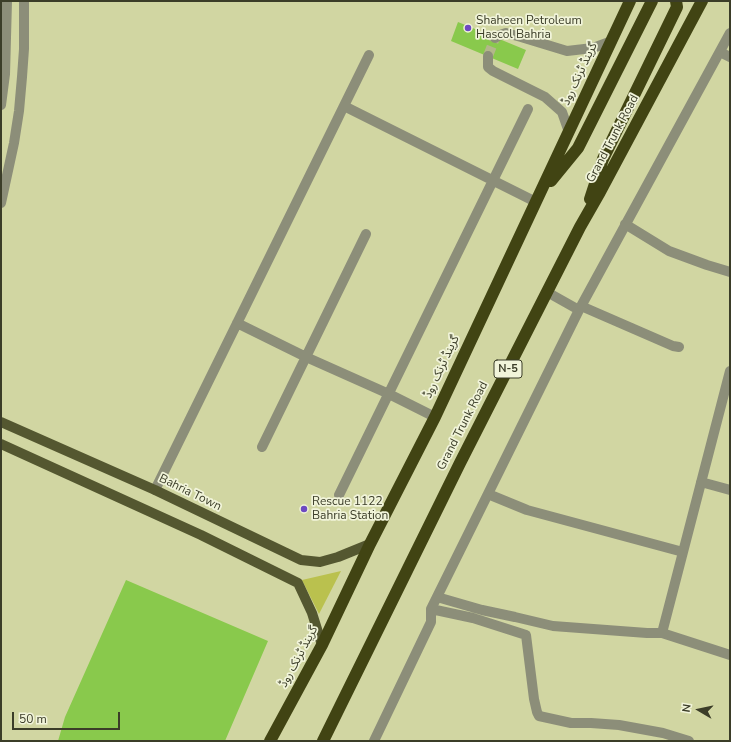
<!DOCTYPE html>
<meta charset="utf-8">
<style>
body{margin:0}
#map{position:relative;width:731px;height:742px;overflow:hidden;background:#d1d6a2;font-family:"Nunito Sans",sans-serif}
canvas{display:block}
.frame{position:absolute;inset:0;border:2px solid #3b3d28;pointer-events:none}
.north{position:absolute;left:679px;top:690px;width:40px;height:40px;-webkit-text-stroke:3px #f1f4da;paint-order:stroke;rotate:279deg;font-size:11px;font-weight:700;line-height:16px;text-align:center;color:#3b3d28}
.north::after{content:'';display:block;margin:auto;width:14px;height:18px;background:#3b3d28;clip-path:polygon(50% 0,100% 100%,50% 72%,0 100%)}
.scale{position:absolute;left:12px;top:712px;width:108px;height:18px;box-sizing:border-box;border:2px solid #3b3d28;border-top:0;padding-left:5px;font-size:12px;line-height:14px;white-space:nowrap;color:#3b3d28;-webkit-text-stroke:3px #f1f4da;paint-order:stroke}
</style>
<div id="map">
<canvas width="731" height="742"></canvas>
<div class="frame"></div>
<div class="north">N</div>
<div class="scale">50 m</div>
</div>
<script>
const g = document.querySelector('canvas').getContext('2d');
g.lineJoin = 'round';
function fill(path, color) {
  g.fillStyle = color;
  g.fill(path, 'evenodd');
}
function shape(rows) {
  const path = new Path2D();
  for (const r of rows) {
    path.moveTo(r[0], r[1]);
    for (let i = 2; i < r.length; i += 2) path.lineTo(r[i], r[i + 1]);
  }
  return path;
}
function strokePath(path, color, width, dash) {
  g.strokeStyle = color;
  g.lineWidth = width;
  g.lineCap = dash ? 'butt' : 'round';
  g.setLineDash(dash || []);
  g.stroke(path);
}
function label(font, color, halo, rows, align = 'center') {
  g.font = font + ' "Nunito Sans","Noto Sans Arabic",sans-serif';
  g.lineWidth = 3.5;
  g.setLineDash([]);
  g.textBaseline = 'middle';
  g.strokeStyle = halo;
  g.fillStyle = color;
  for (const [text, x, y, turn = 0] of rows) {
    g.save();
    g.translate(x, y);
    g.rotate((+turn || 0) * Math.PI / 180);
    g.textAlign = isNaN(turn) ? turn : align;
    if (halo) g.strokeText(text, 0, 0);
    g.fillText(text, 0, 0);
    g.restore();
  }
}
fill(shape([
 [341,571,319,614,302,580]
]), '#bac14e');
fill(shape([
 [458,22,526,50,518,69,451,41],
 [126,580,268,641,225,741,58,741,65,717]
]), '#89c94c');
strokePath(shape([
 [488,56,495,38]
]), '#b3b78a', 10, [10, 5]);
strokePath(shape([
 [495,38,500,35,506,33,521,37,567,51,593,48,612,41],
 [720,52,730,57],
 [488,56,488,67,493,71,545,97,562,112,569,132],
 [1,105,5,74,7,1],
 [344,106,536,202],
 [1,203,14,143,19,111,22,77,24,49,24,1],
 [625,224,669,251,707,265,730,272],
 [547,292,579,310],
 [581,306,673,346,679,347],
 [237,323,306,357,389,394,435,417],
 [262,447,366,234],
 [701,482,730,490],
 [155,490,369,55],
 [488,494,527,510,683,552],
 [339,495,528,109],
 [437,597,482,610,515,617,553,626,647,633,662,633,730,655],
 [431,609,473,618,526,635,534,699,537,712,539,716,571,723,591,723,619,725,663,733,689,741],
 [662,633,730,371],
 [374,741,431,622,431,609,579,310,730,33]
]), '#8c8e79', 10);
strokePath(shape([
 [1,422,155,490,301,560,320,562,338,557,370,544],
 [1,444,201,535,298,583,312,613,322,645]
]), '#545730', 10);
strokePath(shape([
 [551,181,578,148,652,1],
 [590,199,603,159,677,7,676,1],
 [270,741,322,645,370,544,435,417,630,1],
 [323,741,460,463,580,227,600,192,702,1]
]), '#414413', 12);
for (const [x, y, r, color] of [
 [468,28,4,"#6d49c2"],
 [304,509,4,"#6d49c2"]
]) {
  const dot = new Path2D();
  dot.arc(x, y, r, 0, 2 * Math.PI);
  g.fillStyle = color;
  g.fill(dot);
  strokePath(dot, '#f1f4da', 1.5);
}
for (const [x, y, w] of [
 [508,369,28]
]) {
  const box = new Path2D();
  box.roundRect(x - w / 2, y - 9, w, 18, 3);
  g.fillStyle = '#f1f4da';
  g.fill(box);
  strokePath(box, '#3b3d28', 1);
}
label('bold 11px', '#3b3d28', null, [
 ["N-5",508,369]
]);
label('12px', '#3b3d28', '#f1f4da', [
 ["Shaheen Petroleum",476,21],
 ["Hascol Bahria",476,35],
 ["Rescue 1122",312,502],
 ["Bahria Station",312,516]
], 'left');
label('12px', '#3b3d28', '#f1f4da', [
 ["گرینڈ ٹرنک روڈ",580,74,-65],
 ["Grand Trunk Road",613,139,-62],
 ["گرینڈ ٹرنک روڈ",442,367,-65],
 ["Grand Trunk Road",463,426,-63],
 ["Bahria Town",190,493,26],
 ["گرینڈ ٹرنک روڈ",299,657,-62]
]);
</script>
